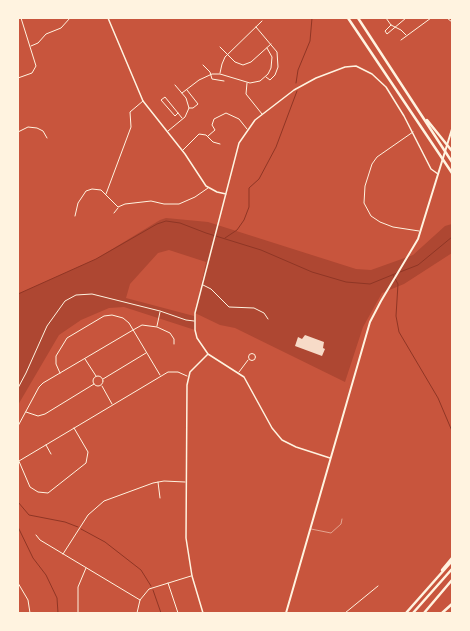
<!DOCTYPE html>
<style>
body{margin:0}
#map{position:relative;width:470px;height:631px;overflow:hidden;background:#c8553d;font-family:Poppins,sans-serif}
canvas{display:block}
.frame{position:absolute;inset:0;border:19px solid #fff3e0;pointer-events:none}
</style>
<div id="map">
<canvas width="470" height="631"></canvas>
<div class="frame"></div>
</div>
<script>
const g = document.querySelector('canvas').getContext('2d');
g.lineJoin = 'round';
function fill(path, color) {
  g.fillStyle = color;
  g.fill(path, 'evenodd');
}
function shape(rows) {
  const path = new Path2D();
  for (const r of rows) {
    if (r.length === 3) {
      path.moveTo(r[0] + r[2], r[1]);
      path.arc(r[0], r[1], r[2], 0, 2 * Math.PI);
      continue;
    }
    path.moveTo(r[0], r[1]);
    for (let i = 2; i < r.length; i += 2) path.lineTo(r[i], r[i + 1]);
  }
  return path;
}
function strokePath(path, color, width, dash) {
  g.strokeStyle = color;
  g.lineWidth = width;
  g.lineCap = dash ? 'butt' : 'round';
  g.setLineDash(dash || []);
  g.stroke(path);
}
fill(shape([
 [166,218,208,222,356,269,371,270,413,255,445,226,452,224,452,253,404,284,382,293,363,327,345,382,235,328,220,325,195,313,206,262,169,250,158,253,130,284,126,298,194,316,195,330,124,307,109,308,81,320,59,335,18,405,18,294,96,259,160,220]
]), '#ae4732');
strokePath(shape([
 [296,83,298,70,310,41,312,18],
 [225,238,237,230,244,220,249,207,249,188,259,179,276,147,297,91],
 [400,272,418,265,452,237],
 [393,275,398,284,396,316,399,332,438,398,452,431],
 [18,294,96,259,157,224,166,221,180,223,206,233,261,250,312,272,346,282,370,284,397,273],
 [18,502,29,515,65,522,78,527],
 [18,527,33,558,46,575,57,598,58,613],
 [81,529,105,542,141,570,151,586],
 [153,590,161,613]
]), '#8f3625', 1);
fill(shape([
 [305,335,324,342,323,348,325,349,322,356,295,346,298,337,302,339]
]), '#f7dbc8');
strokePath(shape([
 [311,529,331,533,341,524,342,519]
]), '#fff3e0', 0.5);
strokePath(shape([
 [386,18,391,25,401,30,406,35],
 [447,18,452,22],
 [391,25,385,31,387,34,406,18],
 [256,27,277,52,278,67,275,75,270,80,266,77],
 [401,40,431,18],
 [31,46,38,43,46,34,61,28,70,18],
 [220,47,235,62,243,65,251,62,271,44],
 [203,65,210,72,212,79,224,81],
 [220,73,222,64,225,57,262,21],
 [18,78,32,73,36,66,21,18],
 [247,83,246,94,262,114],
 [187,90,198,104,193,108,189,108],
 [182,93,199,80,212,74,220,74,250,83,260,81,268,74,271,68,272,57,267,48],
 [178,113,175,116,161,100,165,97,178,113,182,118],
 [168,131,185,117,189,108,186,98,175,85],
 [18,132,28,127,37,128,43,131,47,138],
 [413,132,377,157,372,164,365,186,364,203,371,216,380,222,393,227,419,231],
 [208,136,215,130,212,125,214,119,226,113,239,119,247,129],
 [183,150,199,134,206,135,213,142,220,144],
 [106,194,131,127,130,112,143,101],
 [114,213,118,208],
 [75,216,78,203,86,191,92,189,101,190,118,207,125,204,151,201,164,204,179,204,195,197,208,188],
 [203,285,211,289,229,307,254,308,264,313,268,319],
 [157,326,160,312],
 [252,357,3.5],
 [85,359,96,376],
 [239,372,248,360],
 [60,373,56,364,56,356,67,338,104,316,112,315,123,318,129,323,160,375],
 [98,381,5],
 [103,379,146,353],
 [102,386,112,404],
 [18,388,26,373,47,326,65,301,76,295,92,294,160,311,186,320,194,321],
 [26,412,38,416,45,414,94,384],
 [18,426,39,387,43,383,133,330,142,325,157,327,170,333,174,339,174,344],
 [46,445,51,454],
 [18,459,30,487,38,492,48,493,86,463,88,452,74,428],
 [19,461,168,372,178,372,187,376],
 [158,482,160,498],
 [36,535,40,540,140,600],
 [63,554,88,515,104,501,153,483,164,481,185,482],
 [18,583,28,600,30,613],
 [168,583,178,613],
 [78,613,78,587,86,568],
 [137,613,140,600,149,589,191,576],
 [345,613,378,586]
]), '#fff3e0', 1);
strokePath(shape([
 [108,18,143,101,185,154,206,186,217,192,226,194],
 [330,458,296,447,282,440,272,428,244,377,208,354,197,338,195,330,195,313,239,143,255,120,294,90,316,78,345,67,356,66,372,74,386,87,404,116,431,169,438,174],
 [203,613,192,576,186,538,187,385,190,372,208,354]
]), '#fff3e0', 1.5);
strokePath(shape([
 [286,613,370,322,381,301,418,239,452,129]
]), '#fff3e0', 2);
strokePath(shape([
 [348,18,452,173],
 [358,18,452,162],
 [427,120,452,151],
 [442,570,452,558],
 [406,613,452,561],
 [413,613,452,569],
 [424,613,452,580],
 [442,613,452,604]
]), '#fff3e0', 2.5);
</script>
